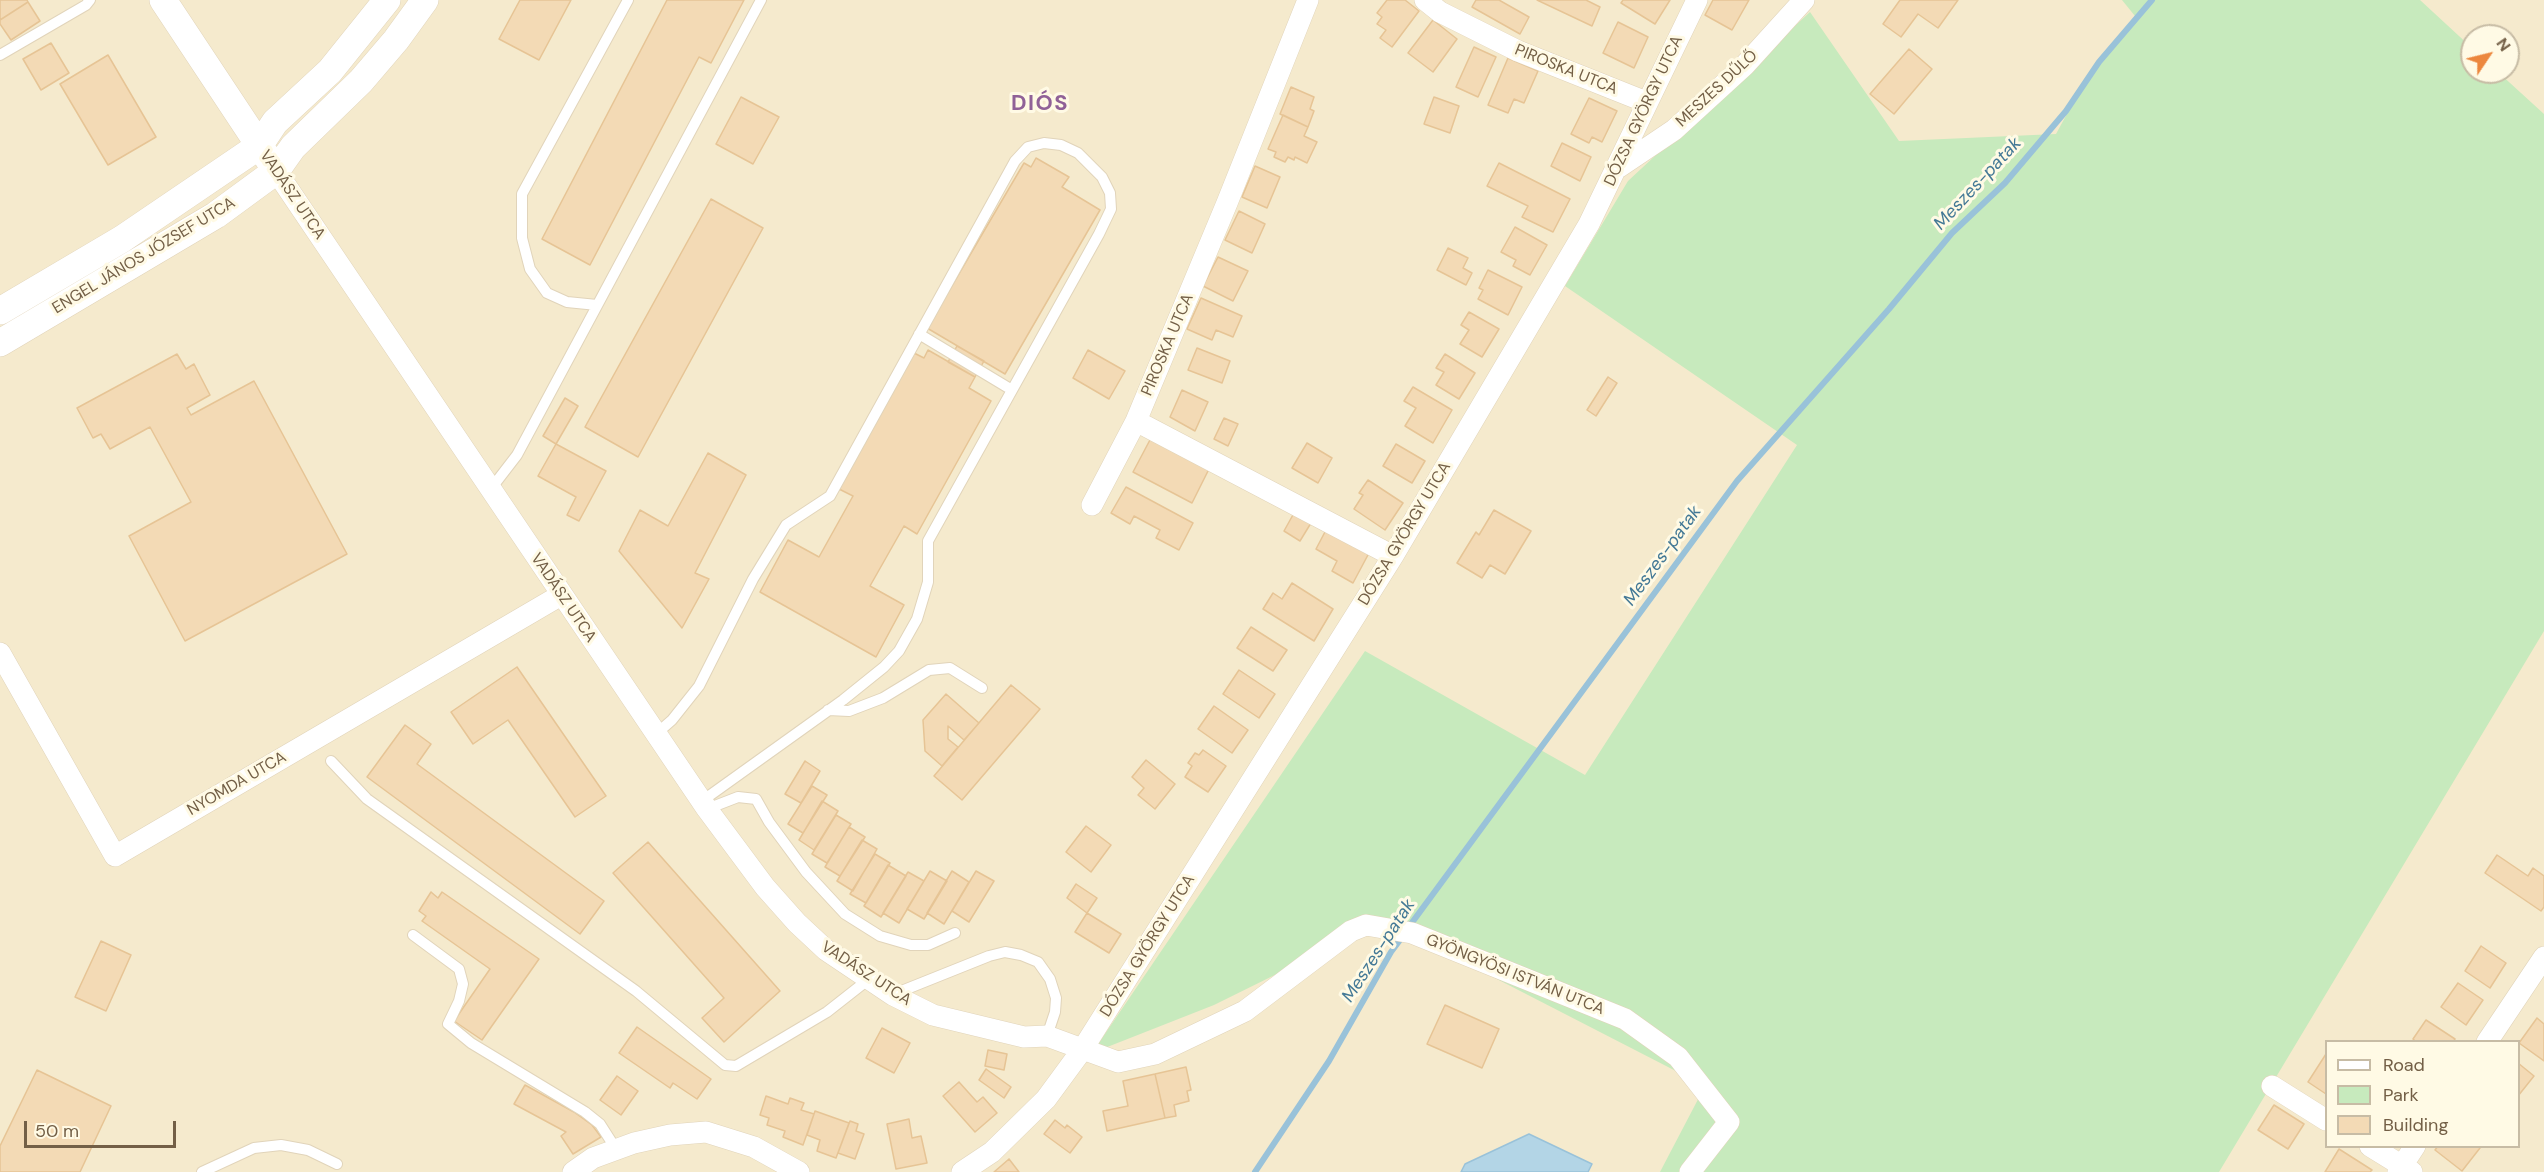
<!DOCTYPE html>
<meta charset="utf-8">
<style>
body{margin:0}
#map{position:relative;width:2544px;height:1172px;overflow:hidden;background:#fdf7de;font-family:"DM Sans",sans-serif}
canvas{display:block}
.legend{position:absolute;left:2325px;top:1040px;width:195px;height:108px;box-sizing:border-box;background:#fffae5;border:2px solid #c7bca5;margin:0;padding:8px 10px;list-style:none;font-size:18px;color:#735f46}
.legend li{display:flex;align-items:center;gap:12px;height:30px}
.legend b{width:30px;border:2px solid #c7bca5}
.north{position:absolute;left:2460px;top:24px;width:60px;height:60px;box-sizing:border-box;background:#fffae5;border:2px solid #c7bca5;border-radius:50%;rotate:55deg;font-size:16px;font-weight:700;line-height:24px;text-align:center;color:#735f46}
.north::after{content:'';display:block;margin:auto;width:21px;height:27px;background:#ec873e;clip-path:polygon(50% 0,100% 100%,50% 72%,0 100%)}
.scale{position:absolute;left:24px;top:1121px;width:152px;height:27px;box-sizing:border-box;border:3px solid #735f46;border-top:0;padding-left:8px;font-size:18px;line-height:21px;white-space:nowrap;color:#735f46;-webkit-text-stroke:4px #fffae5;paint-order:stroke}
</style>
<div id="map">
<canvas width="2544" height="1172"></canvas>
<ul class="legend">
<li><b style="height:8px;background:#fff"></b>Road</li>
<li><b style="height:16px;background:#c7eabd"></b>Park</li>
<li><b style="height:16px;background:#f3dab5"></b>Building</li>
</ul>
<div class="north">N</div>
<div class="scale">50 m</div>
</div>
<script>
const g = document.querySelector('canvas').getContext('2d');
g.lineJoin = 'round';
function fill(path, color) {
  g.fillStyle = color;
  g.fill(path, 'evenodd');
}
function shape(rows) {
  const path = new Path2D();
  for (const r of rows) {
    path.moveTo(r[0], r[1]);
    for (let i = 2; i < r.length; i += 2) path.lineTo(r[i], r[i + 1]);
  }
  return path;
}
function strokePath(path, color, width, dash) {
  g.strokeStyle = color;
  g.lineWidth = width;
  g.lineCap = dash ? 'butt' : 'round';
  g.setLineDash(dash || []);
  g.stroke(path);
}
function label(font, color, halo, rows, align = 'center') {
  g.font = font + ' "DM Sans",sans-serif';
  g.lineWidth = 6;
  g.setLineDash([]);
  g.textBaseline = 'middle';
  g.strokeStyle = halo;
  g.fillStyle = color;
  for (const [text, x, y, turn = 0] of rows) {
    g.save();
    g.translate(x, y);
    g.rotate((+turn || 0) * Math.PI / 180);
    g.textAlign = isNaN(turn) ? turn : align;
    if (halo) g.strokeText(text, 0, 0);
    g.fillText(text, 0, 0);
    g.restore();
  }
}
fill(shape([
 [0,0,2544,0,2544,1172,0,1172],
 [2472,36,2508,36,2508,72,2472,72],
 [2326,1042,2518,1042,2518,1146,2326,1146]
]), '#f5eacd');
fill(shape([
 [2122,0,2420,0,2472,48,2472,72,2498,72,2544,114,2544,631,2219,1172,1660,1172,1705,1086,1384,921,1214,1005,1092,1053,1365,651,1585,775,1797,445,1565,286,1628,181,1810,12,1899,141,2056,134,2080,90,2135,16]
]), '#c7eabd');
const water = shape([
 [1529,1134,1592,1164,1588,1172,1461,1172,1465,1164,1529,1134]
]);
fill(water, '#b3d5e6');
strokePath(water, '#99c2d9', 1.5);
strokePath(shape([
 [1408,928,1737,481,1889,309,1952,233,2005,183,2066,111,2099,62,2152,0],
 [1255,1172,1329,1061,1391,952,1403,936]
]), '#99c2d9', 6);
const building = shape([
 [0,0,27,0,28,2,0,20,0,0],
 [520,0,571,0,539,60,499,39,520,0],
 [667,0,744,0,711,63,699,57,590,265,542,239,667,0],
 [1387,0,1405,0,1419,11,1392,47,1380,38,1386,30,1377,24,1382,17,1377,13,1387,0],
 [1476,0,1499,0,1529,17,1520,34,1472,7,1476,0],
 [1537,0,1586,0,1600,7,1592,26,1537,0],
 [1623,0,1670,0,1655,24,1621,3,1623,0],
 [1713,0,1749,0,1732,30,1705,15,1713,0],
 [1900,0,1958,0,1938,28,1918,14,1901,37,1883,24,1900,0],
 [28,2,40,21,11,40,0,24,0,20,28,2],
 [1433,20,1457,39,1433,72,1408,53,1433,20],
 [1618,22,1648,37,1634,68,1603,53,1618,22],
 [51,43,69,73,41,90,23,59,51,43],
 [1474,47,1496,57,1478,97,1456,87,1474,47],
 [1909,49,1932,69,1894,114,1870,94,1909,49],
 [108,55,156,137,108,165,60,84,108,55],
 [1508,58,1538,71,1524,103,1514,99,1508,113,1488,105,1508,58],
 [1291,87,1314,97,1310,109,1314,111,1308,127,1280,114,1291,87],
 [741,97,779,117,753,164,716,144,741,97],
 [1434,97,1459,106,1450,133,1424,124,1434,97],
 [1589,98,1617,111,1602,142,1592,137,1589,143,1571,134,1589,98],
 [1283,115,1308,127,1304,136,1317,142,1307,163,1295,157,1294,160,1288,157,1285,162,1274,157,1276,152,1268,149,1283,115],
 [1562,143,1591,157,1580,181,1551,166,1562,143],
 [1036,158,1069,177,1062,187,1100,210,1005,374,927,328,1024,163,1031,167,1036,158],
 [1499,163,1570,199,1553,232,1522,217,1528,206,1487,186,1499,163],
 [1255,166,1280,177,1267,208,1242,197,1255,166],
 [711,199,763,228,638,457,585,427,711,199],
 [1239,211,1265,224,1252,253,1225,240,1239,211],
 [1515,227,1547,245,1530,275,1513,266,1516,260,1501,252,1515,227],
 [1448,248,1468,258,1463,268,1472,273,1466,285,1437,270,1448,248],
 [1218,257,1248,271,1233,301,1203,286,1218,257],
 [1488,270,1522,287,1508,315,1478,299,1483,290,1479,288,1488,270],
 [1201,298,1242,316,1233,337,1216,330,1212,340,1187,329,1201,298],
 [1469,312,1499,329,1482,357,1460,344,1469,330,1461,325,1469,312],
 [957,346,984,361,975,377,948,362,957,346],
 [1197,348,1230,361,1222,383,1188,370,1197,348],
 [928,350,975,377,969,388,991,401,917,534,904,526,870,586,904,605,876,657,760,592,788,540,819,557,853,496,839,489,914,353,924,358,928,350],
 [1088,350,1125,371,1109,399,1073,378,1088,350],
 [177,354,186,369,194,364,210,395,187,408,191,415,254,381,347,554,185,641,129,536,191,502,150,427,110,449,101,434,93,438,77,408,177,354],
 [1445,354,1475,373,1459,399,1436,385,1444,372,1436,368,1445,354],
 [1608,377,1617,383,1596,416,1587,410,1608,377],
 [1413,387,1452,410,1433,443,1405,426,1416,408,1404,401,1413,387],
 [1182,390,1208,402,1195,431,1170,417,1182,390],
 [565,398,578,406,556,444,543,436,565,398],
 [1224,418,1238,424,1228,446,1214,439,1224,418],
 [1151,438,1209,469,1192,503,1133,472,1151,438],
 [1307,443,1332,458,1318,483,1292,468,1307,443],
 [556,444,606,471,579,521,567,515,576,497,538,476,556,444],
 [1396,444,1425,461,1412,483,1383,466,1396,444],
 [708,453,746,475,695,573,709,579,682,628,619,551,640,510,668,526,708,453],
 [1368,480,1403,503,1385,530,1354,509,1363,495,1359,493,1368,480],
 [1126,487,1193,523,1179,550,1156,538,1160,530,1134,516,1130,524,1111,513,1126,487],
 [1494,510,1531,531,1505,574,1490,565,1482,578,1457,563,1476,532,1479,535,1494,510],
 [1294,513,1311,523,1300,541,1284,531,1294,513],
 [1326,530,1369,553,1353,583,1332,571,1337,561,1316,549,1326,530],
 [1292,583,1333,609,1314,641,1263,609,1273,593,1282,599,1292,583],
 [1251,627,1287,650,1273,671,1237,648,1251,627],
 [517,667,606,796,575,817,508,720,473,744,451,712,517,667],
 [1239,670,1275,694,1259,718,1223,694,1239,670],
 [1011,685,1040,709,962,800,934,776,1011,685],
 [946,694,979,723,964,740,948,726,948,739,958,747,942,766,925,751,923,720,946,694],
 [1214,706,1248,730,1232,753,1198,729,1214,706],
 [405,725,431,744,417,764,604,901,580,934,367,777,405,725],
 [1203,750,1226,766,1208,792,1185,777,1192,766,1188,763,1195,753,1199,755,1203,750],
 [1146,760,1175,784,1155,809,1138,795,1144,788,1132,777,1146,760],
 [805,761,820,771,801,803,785,794,805,761],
 [812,786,827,795,803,833,788,824,812,786],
 [822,801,838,811,814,850,799,840,822,801],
 [836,815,851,824,827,863,812,854,836,815],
 [1086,826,1111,845,1091,872,1066,852,1086,826],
 [849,827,865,837,840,876,825,867,849,827],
 [862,840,877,849,853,891,837,881,862,840],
 [648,842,780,991,724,1042,702,1018,724,998,613,873,648,842],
 [875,854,890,863,866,903,850,894,875,854],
 [2497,855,2528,876,2533,868,2544,876,2544,907,2541,911,2485,873,2497,855],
 [888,865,906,876,881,917,864,906,888,865],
 [930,871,947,881,924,919,907,909,930,871],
 [952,871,969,882,944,924,927,913,952,871],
 [976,871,994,881,969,922,952,911,976,871],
 [908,872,924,881,899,923,883,913,908,872],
 [1076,884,1097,898,1087,913,1067,898,1076,884],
 [431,892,438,898,442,892,539,959,482,1040,454,1021,490,969,422,921,426,916,419,911,431,892],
 [1087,913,1121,934,1109,953,1075,932,1087,913],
 [101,941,131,955,106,1011,75,997,101,941],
 [2481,946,2506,963,2490,988,2465,971,2481,946],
 [2458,983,2483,1000,2466,1025,2441,1007,2458,983],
 [1445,1005,1499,1029,1482,1068,1427,1044,1445,1005],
 [2537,1018,2544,1024,2544,1061,2519,1043,2537,1018],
 [2426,1020,2455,1039,2453,1042,2416,1042,2413,1039,2426,1020],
 [637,1027,711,1079,697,1099,673,1083,670,1088,619,1053,637,1027],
 [882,1028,910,1043,894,1073,866,1058,882,1028],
 [988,1050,1007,1054,1004,1070,985,1066,988,1050],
 [2326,1054,2326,1094,2308,1082,2326,1054],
 [2518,1063,2534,1076,2518,1096,2518,1063],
 [1186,1067,1191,1090,1187,1091,1189,1101,1174,1105,1176,1116,1165,1118,1155,1074,1186,1067],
 [986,1069,1011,1087,1004,1098,979,1080,986,1069],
 [37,1070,111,1106,80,1172,0,1172,0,1146,37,1070],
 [1155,1074,1165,1118,1107,1131,1103,1111,1128,1106,1123,1081,1155,1074],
 [617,1076,638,1091,621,1115,600,1100,617,1076],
 [959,1082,977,1102,983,1097,997,1113,975,1132,943,1096,959,1082],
 [525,1085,574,1112,592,1125,601,1137,573,1154,561,1136,566,1132,514,1104,525,1085],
 [766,1096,788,1104,790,1098,804,1103,801,1110,814,1114,803,1145,783,1137,785,1131,767,1125,769,1118,760,1115,766,1096],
 [2274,1105,2304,1124,2288,1149,2258,1130,2274,1105],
 [815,1111,849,1123,836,1158,817,1151,820,1140,807,1135,815,1111],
 [909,1119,912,1138,921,1136,927,1163,896,1169,887,1124,909,1119],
 [1055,1120,1065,1128,1067,1125,1082,1137,1070,1153,1044,1134,1055,1120],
 [850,1121,858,1124,856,1131,864,1134,855,1159,838,1153,850,1121],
 [2438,1146,2478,1146,2480,1148,2462,1171,2435,1150,2438,1146],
 [2339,1149,2372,1170,2370,1172,2325,1172,2339,1149],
 [1009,1159,1019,1172,994,1172,1009,1159]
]);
fill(building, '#f3dab5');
strokePath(building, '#e6c495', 1.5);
const service = shape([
 [0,55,86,5,90,0],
 [597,305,567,302,547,293,530,269,522,238,522,194,628,0],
 [919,334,1012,390],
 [490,490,517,455,761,0],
 [828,710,849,711,883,698,929,670,950,668,982,688],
 [656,734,672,720,699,686,753,579,786,525,830,496,1015,161,1028,147,1044,143,1061,145,1078,153,1102,177,1110,193,1111,209,1099,234,928,541,928,582,917,619,899,651,884,667,843,700,702,801],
 [331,761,367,799,636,991,725,1065,736,1066,827,1012,869,979],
 [707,809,738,797,756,799,769,822,806,872,845,914,880,936,911,945,928,945,955,933],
 [413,935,459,969,463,984,459,1001,448,1024,471,1043,585,1112,600,1124,616,1149],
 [894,994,989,956,1005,952,1021,955,1038,962,1050,979,1056,998,1055,1012,1047,1036],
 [202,1172,254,1148,281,1145,308,1150,337,1164]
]);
const minor = shape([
 [1308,0,1227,203,1136,421,1393,556],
 [1425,0,1440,12,1518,51,1646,102],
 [1619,167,1674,130,1745,65,1804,0],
 [276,171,707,809,765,887,797,923,826,950,893,995,933,1015,1024,1037,1047,1036,1118,1062,1155,1054,1245,1011,1351,931,1366,925,1412,933,1625,1019,1678,1057,1729,1122,1690,1172],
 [1092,505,1136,421],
 [0,653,115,856,561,595],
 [2487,1042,2544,957],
 [2272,1086,2326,1120],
 [2370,1146,2412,1172],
 [573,1172,593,1158,634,1143,670,1135,706,1132,754,1147,799,1172],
 [962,1172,992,1152,1046,1099,1082,1050,1393,556,1589,224,1697,0],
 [2398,1172,2415,1146]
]);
const tertiary = shape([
 [163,0,269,160],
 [0,311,122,239,259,146,275,122,330,71,387,0],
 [0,343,216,215,276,171,293,147,361,81,396,40,425,0]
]);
strokePath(service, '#e1d4ba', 12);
strokePath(minor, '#e1d4ba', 22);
strokePath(tertiary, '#e1d4ba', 28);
strokePath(service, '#fff', 10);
strokePath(minor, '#fff', 21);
strokePath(tertiary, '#fff', 27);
label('16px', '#735f46', '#fffae5', [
 ["PIROSKA UTCA",1566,70,22],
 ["MESZES DŰLŐ",1717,89,-43],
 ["DÓZSA GYÖRGY UTCA",1644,111,-65],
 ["VADÁSZ UTCA",292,195,56],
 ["ENGEL JÁNOS JÓZSEF UTCA",144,256,-31],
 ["PIROSKA UTCA",1168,345,-67],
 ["DÓZSA GYÖRGY UTCA",1405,534,-59],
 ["VADÁSZ UTCA",563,598,56],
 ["NYOMDA UTCA",237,784,-30],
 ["DÓZSA GYÖRGY UTCA",1148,946,-58],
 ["VADÁSZ UTCA",866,974,33],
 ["GYÖNGYÖSI ISTVÁN UTCA",1515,975,22]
]);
label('italic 18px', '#447996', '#fffae5', [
 ["Meszes-patak",1978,184,-47],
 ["Meszes-patak",1663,556,-54],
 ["Meszes-patak",1379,951,-57]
]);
g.letterSpacing = '1.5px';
label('bold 22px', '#906197', '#fffae5', [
 ["DIÓS",1040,104]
]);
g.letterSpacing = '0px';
</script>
